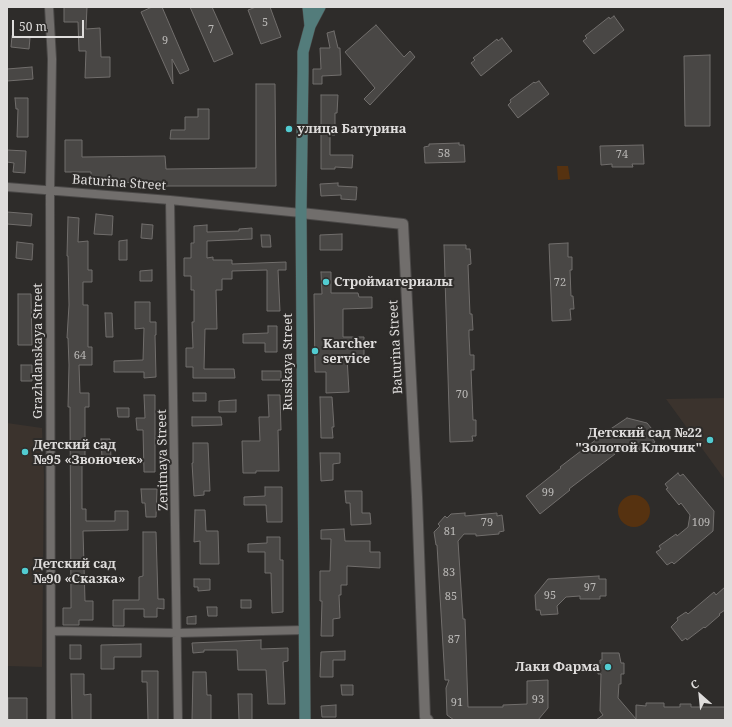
<!DOCTYPE html>
<meta charset="utf-8">
<style>
body{margin:0}
#map{position:relative;width:732px;height:727px;overflow:hidden;background:#2e2c2a;font-family:"Noto Serif",serif}
canvas{display:block}
.frame{position:absolute;inset:0;border:8px solid #dfdddc;pointer-events:none}
.north{position:absolute;left:680px;top:675px;width:40px;height:40px;-webkit-text-stroke:3px #2e2c2a;paint-order:stroke;rotate:333deg;font-size:11px;font-weight:700;line-height:16px;text-align:center;color:#dfdddc}
.north::after{content:'';display:block;margin:auto;width:14px;height:18px;background:#dfdddc;clip-path:polygon(50% 0,100% 100%,50% 72%,0 100%)}
.scale{position:absolute;left:12px;top:20px;width:72px;height:18px;box-sizing:border-box;border:2px solid #dfdddc;border-top:0;padding-left:5px;font-size:12px;line-height:14px;white-space:nowrap;color:#dfdddc;-webkit-text-stroke:3px #2e2c2a;paint-order:stroke}
</style>
<div id="map">
<canvas width="732" height="727"></canvas>
<div class="frame"></div>
<div class="north">С</div>
<div class="scale">50 m</div>
</div>
<script>
const g = document.querySelector('canvas').getContext('2d');
g.lineJoin = 'round';
function fill(path, color) {
  g.fillStyle = color;
  g.fill(path, 'evenodd');
}
function shape(rows) {
  const path = new Path2D();
  for (const r of rows) {
    if (r.length === 3) {
      path.moveTo(r[0] + r[2], r[1]);
      path.arc(r[0], r[1], r[2], 0, 2 * Math.PI);
      continue;
    }
    path.moveTo(r[0], r[1]);
    for (let i = 2; i < r.length; i += 2) path.lineTo(r[i], r[i + 1]);
  }
  return path;
}
function strokePath(path, color, width, dash) {
  g.strokeStyle = color;
  g.lineWidth = width;
  g.lineCap = dash ? 'butt' : 'round';
  g.setLineDash(dash || []);
  g.stroke(path);
}
function label(font, color, halo, rows, align = 'center') {
  g.font = font + ' "Noto Serif",serif';
  g.lineWidth = 4;
  g.setLineDash([]);
  g.textBaseline = 'middle';
  g.strokeStyle = halo;
  g.fillStyle = color;
  for (const [text, x, y, turn = 0] of rows) {
    g.save();
    g.translate(x, y);
    g.rotate((+turn || 0) * Math.PI / 180);
    g.textAlign = isNaN(turn) ? turn : align;
    if (halo) g.strokeText(text, 0, 0);
    g.fillText(text, 0, 0);
    g.restore();
  }
}
fill(shape([
 [725,398,725,480,666,399],
 [7,423,42,428,44,476,42,667,7,666]
]), '#3b332d');
fill(shape([
 [557,166,568,166,570,179,558,180],
 [634,511,16]
]), '#563210');
const building = shape([
 [64,7,87,7,86,29,100,28,101,57,110,57,110,77,85,78,86,51,79,51,78,22,64,22,64,7],
 [152,7,162,7,189,70,180,74,172,59,173,84,141,12,152,7],
 [190,7,212,7,233,54,214,62,190,7],
 [256,7,270,7,281,37,261,44,248,10,256,7],
 [614,16,624,30,594,54,583,41,587,38,585,36,609,17,610,19,614,16],
 [376,25,404,57,410,51,415,57,370,105,364,99,375,88,345,52,376,25],
 [334,31,338,48,340,48,341,75,322,76,322,84,313,84,313,69,321,69,320,48,330,48,327,33,334,31],
 [12,36,30,38,29,49,11,47,12,36],
 [502,38,512,51,481,76,471,63,475,60,473,58,497,39,498,41,502,38],
 [710,55,710,126,685,126,684,56,710,55],
 [32,67,33,79,7,81,7,69,32,67],
 [539,81,549,94,518,118,508,105,511,102,510,100,534,82,535,83,539,81],
 [256,84,275,84,276,186,166,186,166,182,91,183,91,172,65,172,65,140,82,140,82,157,165,156,166,169,256,168,256,84],
 [321,95,338,95,337,113,335,113,335,135,330,135,330,155,353,155,352,168,335,167,335,169,321,169,321,95],
 [15,98,28,98,28,137,17,137,18,109,16,109,15,98],
 [198,109,209,109,209,139,170,139,171,130,185,130,185,117,198,117,198,109],
 [459,143,459,145,464,145,465,162,425,163,424,147,429,146,429,144,459,143],
 [643,145,644,164,632,164,633,167,612,167,612,164,601,165,600,146,643,145],
 [7,150,26,151,25,173,13,172,14,163,7,162,7,150],
 [338,183,338,186,357,187,356,200,341,199,341,195,321,196,320,184,338,183],
 [7,212,32,214,31,226,7,224,7,212],
 [96,214,113,216,112,235,94,234,96,214],
 [68,217,79,218,78,242,88,241,88,270,92,270,92,282,83,282,83,305,88,305,88,347,92,347,92,365,79,365,80,393,89,393,89,407,85,407,85,456,82,456,82,509,86,509,86,521,115,521,115,511,128,511,128,530,83,531,85,601,93,601,93,620,79,620,79,625,63,625,63,608,71,608,70,407,68,407,69,365,68,338,67,338,69,305,68,256,67,256,68,217],
 [142,224,153,225,152,239,141,238,142,224],
 [207,225,207,232,239,231,239,229,252,228,252,239,207,241,207,258,213,257,213,260,232,260,232,264,286,262,286,270,278,270,280,311,267,311,267,270,232,271,232,279,222,279,222,290,216,290,217,329,205,329,204,369,234,369,235,378,193,378,193,367,186,367,186,348,193,348,192,322,194,322,194,290,191,290,191,276,184,276,184,258,191,258,191,243,194,243,194,226,207,225],
 [342,234,342,250,320,250,320,235,342,234],
 [261,235,270,235,271,247,262,247,261,235],
 [127,240,127,260,119,260,119,241,127,240],
 [17,242,33,244,32,260,16,258,17,242],
 [568,243,568,257,572,257,572,270,570,270,571,296,573,296,574,309,570,309,571,320,552,321,549,244,568,243],
 [444,245,466,245,466,249,470,249,471,264,468,265,470,314,472,314,473,330,469,330,469,336,470,355,474,355,474,370,471,370,473,420,476,420,476,436,472,436,473,441,450,442,444,245],
 [152,270,152,281,140,281,140,271,152,270],
 [321,272,331,272,331,293,358,293,359,297,372,297,372,308,343,309,343,337,364,337,364,357,347,357,349,392,326,393,326,372,315,372,314,294,322,294,321,272],
 [18,294,31,294,32,345,18,345,18,294],
 [135,302,150,302,150,322,156,322,156,335,155,335,156,377,144,378,144,372,114,372,114,361,143,360,144,328,135,329,135,302],
 [105,313,112,313,113,337,106,337,105,313],
 [268,326,277,326,277,352,265,352,265,343,243,343,243,334,268,333,268,326],
 [21,365,32,365,32,381,21,381,21,365],
 [262,371,281,371,281,380,262,380,262,371],
 [193,393,206,393,206,401,193,401,193,393],
 [144,395,155,395,155,472,144,472,143,430,137,430,136,418,145,418,144,395],
 [268,395,280,395,281,430,278,430,279,471,256,471,256,473,243,473,242,441,260,441,259,417,269,417,268,395],
 [320,397,332,397,334,427,332,427,333,438,321,438,320,397],
 [236,400,236,412,219,412,219,401,236,400],
 [117,408,129,408,129,417,118,417,117,408],
 [192,417,221,417,222,425,192,426,192,417],
 [627,418,647,423,656,434,652,438,655,442,641,452,636,445,625,444,613,452,615,454,569,489,570,490,540,514,526,496,561,468,560,467,577,454,609,430,627,418],
 [101,439,110,439,111,458,102,458,101,439],
 [193,443,208,443,210,491,204,491,204,495,194,496,192,463,193,463,193,443],
 [320,453,340,453,340,463,333,464,333,480,321,481,320,453],
 [678,473,680,476,683,474,714,511,713,531,674,564,672,562,667,565,656,552,661,549,659,546,676,534,677,536,688,527,690,515,681,503,679,505,666,489,668,488,665,484,678,473],
 [265,487,282,487,282,522,267,522,266,505,244,505,244,497,265,496,265,487],
 [141,489,157,489,156,517,146,517,145,503,142,503,141,489],
 [345,491,362,491,362,513,370,513,371,524,351,525,350,503,346,503,345,491],
 [195,510,205,510,206,531,218,531,219,564,200,564,200,541,194,542,195,510],
 [465,513,465,516,497,513,497,516,502,515,504,531,499,532,499,534,476,536,476,534,464,534,458,541,463,619,465,619,468,707,503,707,503,705,527,704,527,681,548,680,548,708,538,720,454,720,447,715,446,688,449,680,445,680,437,545,436,545,434,532,440,526,438,524,445,516,447,518,451,514,465,513],
 [344,529,345,541,370,541,370,552,380,552,380,568,347,566,347,585,341,585,341,595,339,595,340,618,333,619,333,636,321,636,322,601,320,601,320,571,330,571,331,539,321,539,321,530,344,529],
 [143,532,156,532,158,599,164,599,164,609,157,608,157,617,144,617,144,609,124,609,124,626,113,626,113,600,139,600,139,577,143,576,143,532],
 [267,537,280,537,280,560,283,560,283,612,272,613,271,573,265,573,265,552,248,552,248,544,267,543,267,537],
 [599,576,599,579,606,579,606,596,600,596,600,599,580,599,580,596,566,597,557,606,558,614,541,615,540,610,536,610,535,595,548,579,599,576],
 [194,579,210,579,210,590,198,591,198,587,194,587,194,579],
 [725,587,725,610,719,614,720,615,705,628,704,627,687,640,686,638,682,641,671,627,678,620,677,618,686,612,688,614,714,592,716,595,725,587],
 [241,600,251,600,251,608,241,608,241,600],
 [207,607,217,607,217,616,208,616,207,607],
 [196,616,196,624,187,624,187,617,196,616],
 [261,640,261,649,288,648,288,661,283,662,285,704,268,704,266,670,238,670,237,650,204,650,204,652,193,653,192,643,261,640],
 [141,644,141,657,114,657,114,669,101,669,101,645,141,644],
 [70,645,81,645,81,659,70,659,70,645],
 [345,651,345,660,333,660,333,677,320,677,321,652,345,651],
 [602,653,619,653,621,663,624,663,624,674,621,674,621,684,619,684,618,698,636,719,636,705,646,706,646,703,664,703,664,707,680,707,680,704,691,704,691,707,725,707,725,720,596,720,603,715,600,711,601,674,598,674,598,664,600,664,600,660,602,660,602,653],
 [142,671,158,671,158,720,148,720,147,682,142,682,142,671],
 [193,672,206,672,207,695,211,695,211,720,192,720,193,672],
 [71,674,84,674,84,695,91,694,91,720,72,720,71,674],
 [341,685,353,685,353,695,342,695,341,685],
 [238,694,252,694,252,720,239,720,238,694],
 [8,698,27,698,27,720,8,720,8,698],
 [336,705,336,717,322,717,321,706,336,705]
]);
fill(building, '#494745');
strokePath(building, '#716e6c', 1);
const minor = shape([
 [49,7,52,59,50,191,51,720],
 [7,187,170,200,301,213],
 [170,200,178,720],
 [51,631,178,633,304,630]
]);
const tertiary = shape([
 [301,213,403,224,417,497,425,717,428,720]
]);
const secondary = shape([
 [308,7,310,26],
 [305,720,301,213,303,71,303,52,310,26,320,7]
]);
strokePath(minor, '#4a4847', 10);
strokePath(tertiary, '#4a4847', 12);
strokePath(secondary, '#4a4847', 12);
strokePath(minor, '#716e6c', 8);
strokePath(tertiary, '#716e6c', 10);
strokePath(secondary, '#537c7b', 11);
for (const [x, y, r, color] of [
 [289,129,4,"#52ccd1"],
 [326,282,4,"#52ccd1"],
 [315,351,4,"#52ccd1"],
 [710,440,4,"#52ccd1"],
 [25,452,4,"#52ccd1"],
 [25,571,4,"#52ccd1"],
 [608,667,4,"#52ccd1"]
]) {
  const dot = new Path2D();
  dot.arc(x, y, r, 0, 2 * Math.PI);
  g.fillStyle = color;
  g.fill(dot);
  strokePath(dot, '#2e2c2a', 1.5);
}
label('11px', '#bab8b6', null, [
 ["5",265,23],
 ["7",211,30],
 ["9",165,41],
 ["58",444,154],
 ["74",622,155],
 ["72",560,283],
 ["64",80,356],
 ["70",462,395],
 ["99",548,493],
 ["79",487,523],
 ["109",701,523],
 ["81",450,532],
 ["83",449,573],
 ["97",590,588],
 ["95",550,596],
 ["85",451,597],
 ["87",454,640],
 ["93",538,700],
 ["91",457,703]
]);
label('bold 13px', '#dfdddc', '#2e2c2a', [
 ["улица Батурина",297,129],
 ["Стройматериалы",334,282],
 ["Karcher",323,344],
 ["service",323,359],
 ["Детский сад №22",702,433,"right"],
 ["\"Золотой Ключик\"",702,448,"right"],
 ["Детский сад",33,445],
 ["№95 «Звоночек»",33,460],
 ["Детский сад",33,564],
 ["№90 «Сказка»",33,579],
 ["Лаки Фарма",600,667,"right"]
], 'left');
label('13px', '#dfdddc', '#2e2c2a', [
 ["Baturina Street",119,183,4],
 ["Baturina Street",396,347,-93],
 ["Grazhdanskaya Street",38,351,-90],
 ["Russkaya Street",288,362,-90],
 ["Zenitnaya Street",163,460,-91]
]);
</script>
